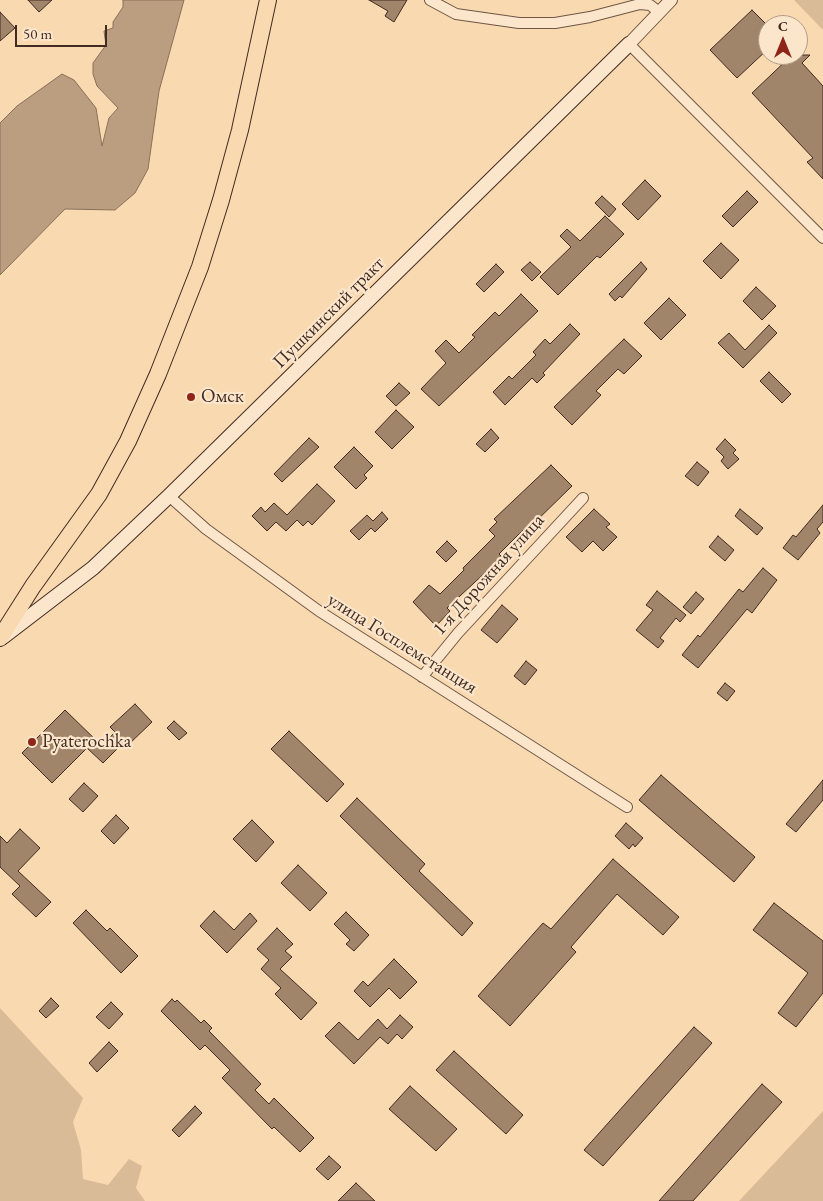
<!DOCTYPE html>
<meta charset="utf-8">
<style>
body{margin:0}
#map{position:relative;width:823px;height:1201px;overflow:hidden;background:#f9d9af;font-family:"EB Garamond",serif}
canvas{display:block}
.north{position:absolute;left:758px;top:15px;width:50px;height:50px;box-sizing:border-box;background:#fbe6cb;border:1px solid #b19b87;border-radius:50%;rotate:0deg;font-size:14px;font-weight:700;line-height:20px;text-align:center;color:#412b22}
.north::after{content:'';display:block;margin:auto;width:18px;height:22px;background:#8f2418;clip-path:polygon(50% 0,100% 100%,50% 72%,0 100%)}
.scale{position:absolute;left:15px;top:25px;width:92px;height:22px;box-sizing:border-box;border:2px solid #412b22;border-top:0;padding-left:6px;font-size:15px;line-height:18px;white-space:nowrap;color:#412b22;-webkit-text-stroke:4px #fbe6cb;paint-order:stroke}
</style>
<div id="map">
<canvas width="823" height="1201"></canvas>
<div class="north">С</div>
<div class="scale">50 m</div>
</div>
<script>
const g = document.querySelector('canvas').getContext('2d');
g.lineJoin = 'round';
function fill(path, color) {
  g.fillStyle = color;
  g.fill(path, 'evenodd');
}
function shape(rows) {
  const path = new Path2D();
  for (const r of rows) {
    path.moveTo(r[0], r[1]);
    for (let i = 2; i < r.length; i += 2) path.lineTo(r[i], r[i + 1]);
  }
  return path;
}
function strokePath(path, color, width, dash) {
  g.strokeStyle = color;
  g.lineWidth = width;
  g.lineCap = dash ? 'butt' : 'round';
  g.setLineDash(dash || []);
  g.stroke(path);
}
function label(font, color, halo, rows, align = 'center') {
  g.font = font + ' "EB Garamond",serif';
  g.lineWidth = 4.5;
  g.setLineDash([]);
  g.textBaseline = 'middle';
  g.strokeStyle = halo;
  g.fillStyle = color;
  for (const [text, x, y, turn = 0] of rows) {
    g.save();
    g.translate(x, y);
    g.rotate((+turn || 0) * Math.PI / 180);
    g.textAlign = isNaN(turn) ? turn : align;
    if (halo) g.strokeText(text, 0, 0);
    g.fillText(text, 0, 0);
    g.restore();
  }
}
fill(shape([
 [794,0,823,0,823,30],
 [0,1008,83,1098,73,1122,81,1150,83,1179,108,1185,129,1159,142,1166,136,1188,145,1201,0,1201],
 [823,1111,823,1201,739,1201]
]), '#dabb97');
const water = shape([
 [123,0,184,0,159,91,148,169,135,193,115,210,65,209,0,275,0,123,17,106,62,74,74,80,96,108,102,146,109,118,118,108,97,86,93,74,93,63,106,45,104,31,113,28,113,22,123,7,123,0]
]);
fill(water, '#ba9e7f');
strokePath(water, '#8a705a', 1);
const building = shape([
 [28,0,52,0,39,12,28,0],
 [369,0,407,0,394,22,385,16,388,11,369,0],
 [752,10,768,26,768,49,737,78,710,50,752,10],
 [0,12,15,28,0,41,0,12],
 [792,55,810,55,802,63,823,86,823,179,807,162,813,158,752,93,792,55],
 [645,180,661,196,638,220,622,204,645,180],
 [747,191,758,202,733,227,722,216,747,191],
 [602,196,616,209,609,217,595,203,602,196],
 [605,216,624,234,600,258,597,256,558,295,540,277,571,247,560,236,567,229,580,241,605,216],
 [721,243,739,260,721,279,703,261,721,243],
 [530,262,541,272,532,281,521,270,530,262],
 [641,262,647,269,622,298,620,296,615,301,609,294,641,262],
 [496,264,504,272,484,292,476,284,496,264],
 [756,287,776,306,762,320,743,301,756,287],
 [521,294,538,311,439,406,421,389,446,363,435,351,446,340,459,353,475,337,472,335,495,312,499,316,521,294],
 [669,298,686,315,661,340,644,323,669,298],
 [570,324,580,334,543,373,545,375,537,383,532,378,505,405,493,392,509,376,512,379,536,355,533,352,545,339,550,344,570,324],
 [769,325,777,333,743,368,718,343,729,333,745,350,769,325],
 [624,339,642,356,624,374,618,369,596,391,601,395,572,425,554,407,624,339],
 [769,372,791,394,782,403,760,381,769,372],
 [399,383,410,393,396,406,386,396,399,383],
 [396,410,414,427,392,449,375,432,396,410],
 [491,429,499,438,485,452,476,444,491,429],
 [309,438,319,447,282,482,274,474,309,438],
 [725,439,736,450,733,453,739,459,728,469,721,461,724,457,716,449,725,439],
 [354,447,373,466,364,475,367,478,356,489,334,467,354,447],
 [697,462,709,472,698,486,685,476,697,462],
 [551,465,572,486,526,531,524,529,499,554,502,557,447,608,450,611,436,626,413,602,429,585,440,594,464,570,463,568,495,536,489,530,497,522,494,519,551,465],
 [317,484,335,501,312,525,308,521,303,526,297,520,286,531,276,522,267,531,252,516,261,507,265,512,274,503,287,515,317,484],
 [823,505,823,522,817,529,820,533,798,560,783,548,793,535,796,537,823,505],
 [594,509,610,524,606,527,617,537,603,551,593,541,582,552,566,537,594,509],
 [740,509,763,528,757,535,735,516,740,509],
 [382,512,388,519,375,532,371,528,359,540,350,531,367,515,373,521,382,512],
 [718,536,734,550,725,561,709,547,718,536],
 [447,541,457,551,446,562,436,552,447,541],
 [763,568,777,580,752,613,747,609,698,668,682,655,698,635,700,637,739,589,743,592,763,568],
 [657,591,686,615,680,622,676,618,660,638,664,641,658,648,636,630,653,610,646,605,657,591],
 [696,592,704,599,691,614,683,607,696,592],
 [502,605,518,619,497,643,481,630,502,605],
 [526,661,537,670,525,685,514,676,526,661],
 [725,683,735,691,727,701,717,693,725,683],
 [135,704,152,722,127,746,124,742,103,763,87,748,52,783,22,753,65,710,102,746,115,732,110,727,135,704],
 [174,721,187,733,179,740,167,728,174,721],
 [289,731,344,784,327,802,271,749,289,731],
 [661,775,755,857,734,882,639,800,661,775],
 [823,780,823,800,796,832,786,824,823,780],
 [84,783,98,796,83,812,69,799,84,783],
 [357,798,425,864,419,871,473,923,462,936,340,816,357,798],
 [116,815,129,828,114,844,101,831,116,815],
 [252,820,274,842,256,862,233,839,252,820],
 [626,823,643,838,635,847,633,844,629,849,615,836,626,823],
 [20,829,40,848,18,871,51,902,36,917,12,894,20,886,0,867,0,836,7,843,20,829],
 [613,859,679,917,663,935,617,894,571,947,576,952,510,1026,478,996,543,923,551,929,613,859],
 [298,865,327,893,310,911,281,883,298,865],
 [774,903,823,941,823,993,796,1027,778,1013,808,973,753,930,774,903],
 [86,910,107,931,110,928,138,956,121,973,73,923,86,910],
 [214,911,234,930,250,913,257,921,227,953,200,926,214,911],
 [346,912,369,935,354,951,346,944,350,940,334,924,346,912],
 [277,928,293,944,285,951,292,957,280,969,317,1003,301,1020,275,994,281,988,261,969,269,960,257,949,277,928],
 [394,959,417,982,400,999,389,988,370,1007,354,991,363,981,368,986,394,959],
 [51,998,59,1006,46,1018,39,1011,51,998],
 [172,999,175,1002,177,1000,201,1023,204,1020,212,1028,209,1031,261,1084,255,1090,269,1104,274,1098,314,1138,300,1152,274,1127,272,1129,222,1078,230,1070,205,1045,200,1050,161,1011,172,999],
 [111,1002,123,1014,109,1029,96,1017,111,1002],
 [400,1015,413,1027,402,1039,397,1034,388,1044,380,1037,354,1064,325,1036,339,1022,358,1040,378,1019,387,1029,400,1015],
 [694,1027,712,1043,603,1166,584,1150,694,1027],
 [109,1042,118,1051,97,1072,89,1063,109,1042],
 [454,1051,523,1115,506,1134,436,1070,454,1051],
 [762,1084,782,1102,693,1201,659,1201,762,1084],
 [410,1086,457,1129,436,1151,389,1109,410,1086],
 [195,1106,202,1113,179,1137,172,1130,195,1106],
 [329,1156,341,1167,328,1180,316,1169,329,1156],
 [356,1183,375,1201,338,1201,356,1183]
]);
fill(building, '#a1856b');
strokePath(building, '#412b22', 1);
const minor = shape([
 [430,0,456,14,519,23,555,23,590,17,640,4,650,5,659,12],
 [629,44,823,238],
 [169,496,206,529,319,611,627,807],
 [422,677,458,633,583,498]
]);
const tertiary = shape([
 [629,44,671,0]
]);
const secondary = shape([
 [3,637,93,568,169,496,629,44]
]);
const primary = shape([
 [0,638,33,586,99,494,128,441,158,374,200,267,221,200,240,130,268,0]
]);
strokePath(minor, '#6f5645', 12);
strokePath(tertiary, '#6f5645', 14);
strokePath(secondary, '#412b22', 16);
strokePath(primary, '#412b22', 18);
strokePath(minor, '#fbe6cb', 10);
strokePath(tertiary, '#fbe6cb', 12);
strokePath(secondary, '#fbe6cb', 14);
strokePath(primary, '#f9d9af', 16);
for (const [x, y, r, color] of [
 [191,397,5,"#8f2418"],
 [32,742,5,"#8f2418"]
]) {
  const dot = new Path2D();
  dot.arc(x, y, r, 0, 2 * Math.PI);
  g.fillStyle = color;
  g.fill(dot);
  strokePath(dot, '#fbe6cb', 2);
}
label('19px', '#412b22', '#fbe6cb', [
 ["Пушкинский тракт",329,313,-45],
 ["1-я Дорожная улица",489,575,-48],
 ["улица Госплемстанция",402,644,32]
]);
label('19px', '#412b22', '#fbe6cb', [
 ["Омск",201,397],
 ["Pyaterochka",42,742]
], 'left');
</script>
